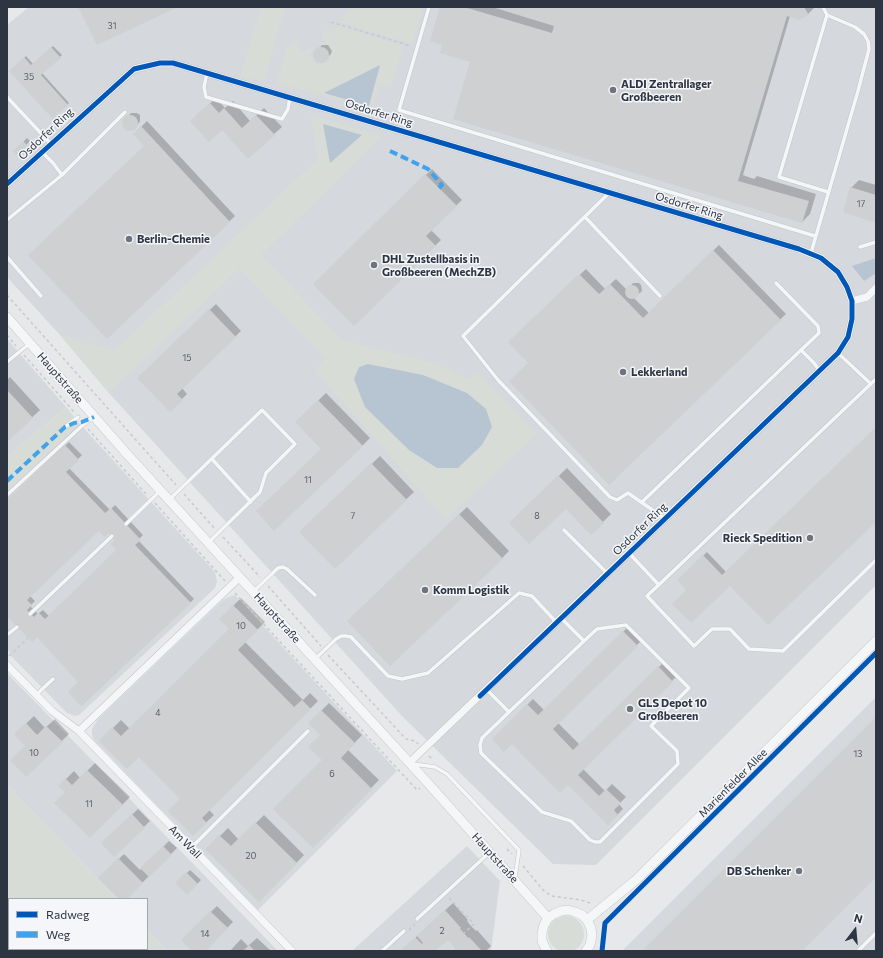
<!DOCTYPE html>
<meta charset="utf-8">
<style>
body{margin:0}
#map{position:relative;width:883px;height:958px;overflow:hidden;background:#e6e8ea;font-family:Commissioner,sans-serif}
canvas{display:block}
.frame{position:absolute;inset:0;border:8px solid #2d3543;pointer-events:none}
.legend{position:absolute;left:8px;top:898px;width:140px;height:52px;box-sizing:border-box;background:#f4f6f9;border:1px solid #a4a9b0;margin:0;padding:5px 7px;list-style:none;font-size:12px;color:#2d3543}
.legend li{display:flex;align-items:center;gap:8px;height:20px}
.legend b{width:20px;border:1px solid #a4a9b0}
.north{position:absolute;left:835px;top:910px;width:40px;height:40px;-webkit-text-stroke:3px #f4f6f9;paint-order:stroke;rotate:16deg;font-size:11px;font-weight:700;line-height:16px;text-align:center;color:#2d3543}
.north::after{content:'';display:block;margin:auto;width:14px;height:18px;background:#2d3543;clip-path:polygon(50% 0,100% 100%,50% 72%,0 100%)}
</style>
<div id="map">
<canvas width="883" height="958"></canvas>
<div class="frame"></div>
<ul class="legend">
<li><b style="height:5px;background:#0057b8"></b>Radweg</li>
<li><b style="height:5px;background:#3ea3ec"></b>Weg</li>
</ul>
<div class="north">N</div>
</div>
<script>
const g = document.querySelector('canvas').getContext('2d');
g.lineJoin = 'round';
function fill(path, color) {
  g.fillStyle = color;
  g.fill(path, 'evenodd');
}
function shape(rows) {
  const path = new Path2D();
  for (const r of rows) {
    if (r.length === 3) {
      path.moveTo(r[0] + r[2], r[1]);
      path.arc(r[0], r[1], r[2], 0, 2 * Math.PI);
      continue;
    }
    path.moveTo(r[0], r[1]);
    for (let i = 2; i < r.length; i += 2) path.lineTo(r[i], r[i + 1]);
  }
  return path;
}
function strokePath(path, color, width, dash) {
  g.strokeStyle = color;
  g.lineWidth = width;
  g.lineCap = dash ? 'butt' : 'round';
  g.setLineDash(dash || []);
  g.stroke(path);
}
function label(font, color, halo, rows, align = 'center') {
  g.font = font + ' Commissioner,sans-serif';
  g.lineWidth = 3;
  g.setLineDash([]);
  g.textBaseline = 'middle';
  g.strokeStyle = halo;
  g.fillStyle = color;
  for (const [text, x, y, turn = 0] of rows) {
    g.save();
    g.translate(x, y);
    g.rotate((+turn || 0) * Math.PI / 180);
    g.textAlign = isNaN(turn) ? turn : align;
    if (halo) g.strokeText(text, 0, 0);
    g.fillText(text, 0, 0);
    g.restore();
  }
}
fill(shape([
 [29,7,876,7,876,585,596,865,553,864,402,716,109,393,60,335,7,277,7,25],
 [7,339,66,407,7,457],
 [79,423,215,572,217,582,215,588,79,715,75,716,67,713,12,657,7,648,7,491],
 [235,595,397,771,258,910,94,740,92,735,92,729,98,719,224,599],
 [7,673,278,951,168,951,147,930,147,899,117,899,7,785],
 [876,697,876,951,622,951],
 [467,846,500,881,491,951,352,951]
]), '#d5d8dd');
fill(shape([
 [261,7,285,7,264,81,240,77],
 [350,7,423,7,412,44,341,22],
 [339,26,403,46,391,88,379,85,373,107,369,105,380,66,324,93,369,106,373,109,277,83,287,46,297,40,302,52,313,48,309,55,313,62,320,65,329,62,331,52,321,33],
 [311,115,382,136,261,255,342,340,438,364,468,379,479,373,537,434,446,520,315,371,325,358,239,269,109,393,60,335,115,350,318,159],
 [66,407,79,423,7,491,7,457],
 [7,785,117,899,9,899,9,949,147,949,147,930,168,951,7,951],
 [566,934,18]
]), '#d7ddd6');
fill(shape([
 [380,65,369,106,324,93],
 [323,124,362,135,330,163],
 [876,258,876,273,864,281,852,266],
 [368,364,423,375,467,393,486,409,492,427,482,445,458,468,437,468,409,450,365,407,354,379,359,367]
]), '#b7c5d2');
fill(shape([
 [441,7,813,7,814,8,808,14,790,16,743,175,754,179,757,176,816,194,810,214,802,222,471,61,444,44],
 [322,45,328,45,332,51,331,54,322,62,319,62,315,58,314,55],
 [53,46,62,55,42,73,69,103,53,117,11,71,26,56,33,64],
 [216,98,225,108,233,101,250,121,264,108,282,127,274,134,222,129,197,115],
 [131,113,137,113,140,115,140,121,135,128,128,130,126,128,123,122],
 [147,121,235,216,107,337,146,146,134,134],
 [27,138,30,141,17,154,14,151],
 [432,169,462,200,431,230,441,240,354,325,314,284],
 [859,180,876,185,876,221,851,188],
 [719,245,786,314,609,483,529,363,509,342,586,269,605,289,616,279,627,290,633,283,639,283,641,285,642,291,634,298,649,313],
 [216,304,241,331,182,388,187,394,170,411,138,378],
 [10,377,40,410,7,441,7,380],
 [326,393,370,438,362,446,322,449,296,422],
 [876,428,876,521,730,585,688,590,678,580,707,552,726,572],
 [69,442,82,455,69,468,110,510,115,505,143,535,138,540,194,599,82,705,80,682,37,636,7,615,7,501],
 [99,529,109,532,116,540,118,550,49,616,43,610,38,614,30,606,35,601,30,596],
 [380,456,414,492,335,567,301,532],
 [567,468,611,514,591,534,566,508,510,523],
 [467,507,509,551,502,558,356,613],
 [241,598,265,622,245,642,303,700,310,693,318,701,209,810,214,815,193,835,182,799,139,756,100,741,121,720,130,729,230,629,220,619],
 [629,626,642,640,558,723,580,745,664,662,678,675,583,769,605,791,612,784,626,797,619,804,623,809,608,824,568,784,512,743,493,739,533,699,544,710],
 [329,703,362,735,348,750,379,780,313,847,323,760,321,735,309,723],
 [34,716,45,728,55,719,69,734,26,776,26,746,15,734],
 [95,763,130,797,90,837,66,792,59,786,74,771,80,778],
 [138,809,150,821,114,856,102,843],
 [264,815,304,855,259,901,207,849,228,828,239,840],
 [169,841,177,848,126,899,120,899,99,878,124,854,140,870],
 [190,870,201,880,187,894,177,883],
 [453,903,468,920,467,921,471,926,476,931,477,930,491,946,486,951,454,951,457,948,448,938,436,949,438,951,401,951],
 [217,906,233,922,204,951,194,951,182,940],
 [257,938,271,951,230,951,241,939,248,946]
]), '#0003');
fill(shape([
 [78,7,178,7,97,45],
 [440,7,464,7,552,33,554,26,492,7,804,7,809,15,799,20,787,16,738,181,809,201,802,223,453,119,470,62,440,53,442,45,430,41],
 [51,47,61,58,41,75,68,105,53,119,9,71,24,57,31,65],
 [321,55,8],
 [210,103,219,113,224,108,242,128,256,115,275,135,248,159,222,130,209,142,190,121],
 [130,123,8],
 [141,126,230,222,107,339,28,255,144,146,133,134],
 [23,141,27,145,17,155,13,151],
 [425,174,457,206,426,236,436,246,354,326,313,284],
 [850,187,876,195,876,223,843,212],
 [713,250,781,320,609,485,509,381,528,363,508,342,579,274,599,294,610,284,643,318],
 [632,292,7],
 [209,309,236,337,177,394,183,400,170,412,137,378],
 [7,390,33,418,7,442],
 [318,400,363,446,274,531,256,511,321,449,295,422],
 [876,427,876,522,768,625,730,586,691,623,672,604,686,590,677,580,703,555,722,575],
 [65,445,79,460,66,472,105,513,111,508,141,540,135,545,191,603,81,706,68,692,78,682,37,637,32,642,7,616,7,500],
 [99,531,105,537,109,533,115,540,111,544,116,550,45,619,38,612,34,617,27,610,32,605,27,600],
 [371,463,407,500,335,569,299,532],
 [558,475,604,523,591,535,566,509,529,544,509,523],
 [459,514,503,559,390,666,347,621],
 [233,605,258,630,238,650,294,707,302,700,311,709,202,818,207,823,193,836,168,811,180,799,139,757,127,769,99,741,112,727,121,736,229,629,219,619],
 [623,631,638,646,553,729,573,750,658,666,673,682,578,775,599,796,606,789,621,803,614,810,618,815,608,825,568,785,560,793,512,744,504,752,492,739,527,704,538,715],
 [321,710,355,743,341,758,372,789,313,848,273,809,322,760,308,747,320,735,308,723],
 [876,717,876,877,802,951,642,951],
 [26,723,37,735,46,726,63,742,26,777,10,760,25,746,14,734],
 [87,770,123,805,90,838,54,803,65,792,58,786,65,778,72,785],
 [132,814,145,828,114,857,101,843],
 [255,822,297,863,259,902,205,849,219,835,231,846],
 [163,846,172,855,149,877,140,868],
 [118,858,143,883,127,899,119,899,98,878],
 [186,872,198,884,187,895,175,883],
 [445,910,461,928,460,929,464,933,468,938,469,937,482,951,454,951,456,949,448,940,435,951,400,951,415,937,422,944,423,943,417,936],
 [210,911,228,928,206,951,192,951,181,940],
 [249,945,255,951,243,951]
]), '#ced0d2');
const service = shape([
 [429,7,399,110,815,236],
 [823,7,827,15,779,177,828,192],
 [207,73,204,87,206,97,282,119,288,109,290,97],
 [7,97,51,144],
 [42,152,53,163,62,175],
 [609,193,463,336,498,380,610,497,617,500,628,493,664,518],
 [585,217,660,296],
 [7,220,62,175,125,112],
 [860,247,876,242],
 [811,253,858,91,869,49,868,41,864,34,855,27,827,15],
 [7,257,41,296],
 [776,283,818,326,819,333,801,350],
 [838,353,871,384],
 [7,362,29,344],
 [876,379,647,596,694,646,712,629,730,629,749,649,783,651,876,560],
 [65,427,78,417],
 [212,459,251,502],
 [7,495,84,424,93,417],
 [170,499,262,410,295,444,266,473,260,492,209,542],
 [642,502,801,350,814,363,819,370],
 [126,524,160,491],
 [564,530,607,573],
 [629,553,659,585],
 [254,591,278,568,283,567,287,569,315,595],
 [30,614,112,536],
 [7,635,17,627],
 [315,659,336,639,341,636,346,636,351,637,388,676,402,679,428,673,519,593,532,596,557,623],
 [487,690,509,712,584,641,561,618],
 [36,695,53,679],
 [509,712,482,738,480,745,481,753,542,812,571,821,590,840,595,842,600,842,678,764,677,751,651,726,689,688,626,625,597,629,584,641],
 [413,764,435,767,447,774,519,850,515,878],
 [192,847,308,731],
 [417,919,489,853],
 [382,951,404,931],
 [858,951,876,933]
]);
const minor = shape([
 [7,184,134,69,160,63,173,63,799,249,821,258,838,272,847,287,852,301,852,319,848,337,838,353,409,763],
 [852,301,867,297,876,288],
 [7,665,52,711,79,731,292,951],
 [79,731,240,577]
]);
const tertiary = shape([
 [7,317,127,454,427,782,548,918],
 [587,920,637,879,876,641],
 [547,951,542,941,542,933,544,925,548,918,554,914,561,911,568,910,575,912,582,915,587,920,591,928,592,936,590,945,586,951]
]);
strokePath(service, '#c4c6c8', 4.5);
strokePath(minor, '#c4c6c8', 8);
strokePath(tertiary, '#c4c6c8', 10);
strokePath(shape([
 [331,22,411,46],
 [7,295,176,485],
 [7,335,16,346],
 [24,355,74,412],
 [88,429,147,495],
 [184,494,215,529],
 [155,503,225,581],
 [223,537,260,577],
 [268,586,321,646],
 [235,593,417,790,420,788],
 [328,655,406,739,415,741,418,744],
 [9,656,28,638],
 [429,756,433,760],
 [507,849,512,854],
 [523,866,544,891,552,896,581,900,590,903,592,905],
 [449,898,474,924,464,933],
 [409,930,415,924]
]), '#c7c9cc', 1.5, [3, 3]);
strokePath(service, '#f5f6f7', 3.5);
strokePath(minor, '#f5f6f7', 7);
strokePath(tertiary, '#f5f6f7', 9);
strokePath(shape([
 [390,151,428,169,442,185,439,188],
 [7,481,65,427,74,423,82,422,94,417]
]), '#3ea3ec', 4, [8, 4]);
strokePath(shape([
 [7,184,134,69,160,63,173,63,799,249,821,258,838,272,847,287,852,301,852,319,848,337,838,353,480,696],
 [602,951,605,923,876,653]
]), '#0057b8', 5);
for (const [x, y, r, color] of [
 [613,90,4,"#6e747d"],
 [129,239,4,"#6e747d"],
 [374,265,4,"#6e747d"],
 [623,372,4,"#6e747d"],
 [810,538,4,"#6e747d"],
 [425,590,4,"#6e747d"],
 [630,709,4,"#6e747d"],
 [799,871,4,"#6e747d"]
]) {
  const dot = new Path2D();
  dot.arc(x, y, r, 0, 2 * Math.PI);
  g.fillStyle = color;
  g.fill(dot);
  strokePath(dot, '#f4f6f9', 1.5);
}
label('9px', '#565c68', null, [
 ["31",112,26],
 ["35",29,77],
 ["17",861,204],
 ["15",187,358],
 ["11",308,480],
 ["7",353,516],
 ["8",537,516],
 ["10",241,626],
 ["4",158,713],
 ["10",34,753],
 ["13",858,754],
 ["6",332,774],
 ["11",89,804],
 ["20",251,856],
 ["2",442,931],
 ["14",205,934]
]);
label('bold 11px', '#2d3543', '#f4f6f9', [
 ["ALDI Zentrallager",621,84],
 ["Großbeeren",621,97],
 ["Berlin-Chemie",137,239],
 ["DHL Zustellbasis in",382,259],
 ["Großbeeren (MechZB)",382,272],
 ["Lekkerland",631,372],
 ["Rieck Spedition",802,538,"right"],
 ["Komm Logistik",433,590],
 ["GLS Depot 10",638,703],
 ["Großbeeren",638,716],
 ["DB Schenker",791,871,"right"]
], 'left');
label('11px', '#2d3543', '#f4f6f9', [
 ["Osdorfer Ring",379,113,17],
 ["Osdorfer Ring",46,134,-43],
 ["Osdorfer Ring",689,206,17],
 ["Hauptstraße",60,378,49],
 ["Osdorfer Ring",640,529,-44],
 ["Hauptstraße",277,618,48],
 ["Marienfelder Allee",733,783,-45],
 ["Am Wall",185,842,46],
 ["Hauptstraße",495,858,48]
]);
</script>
